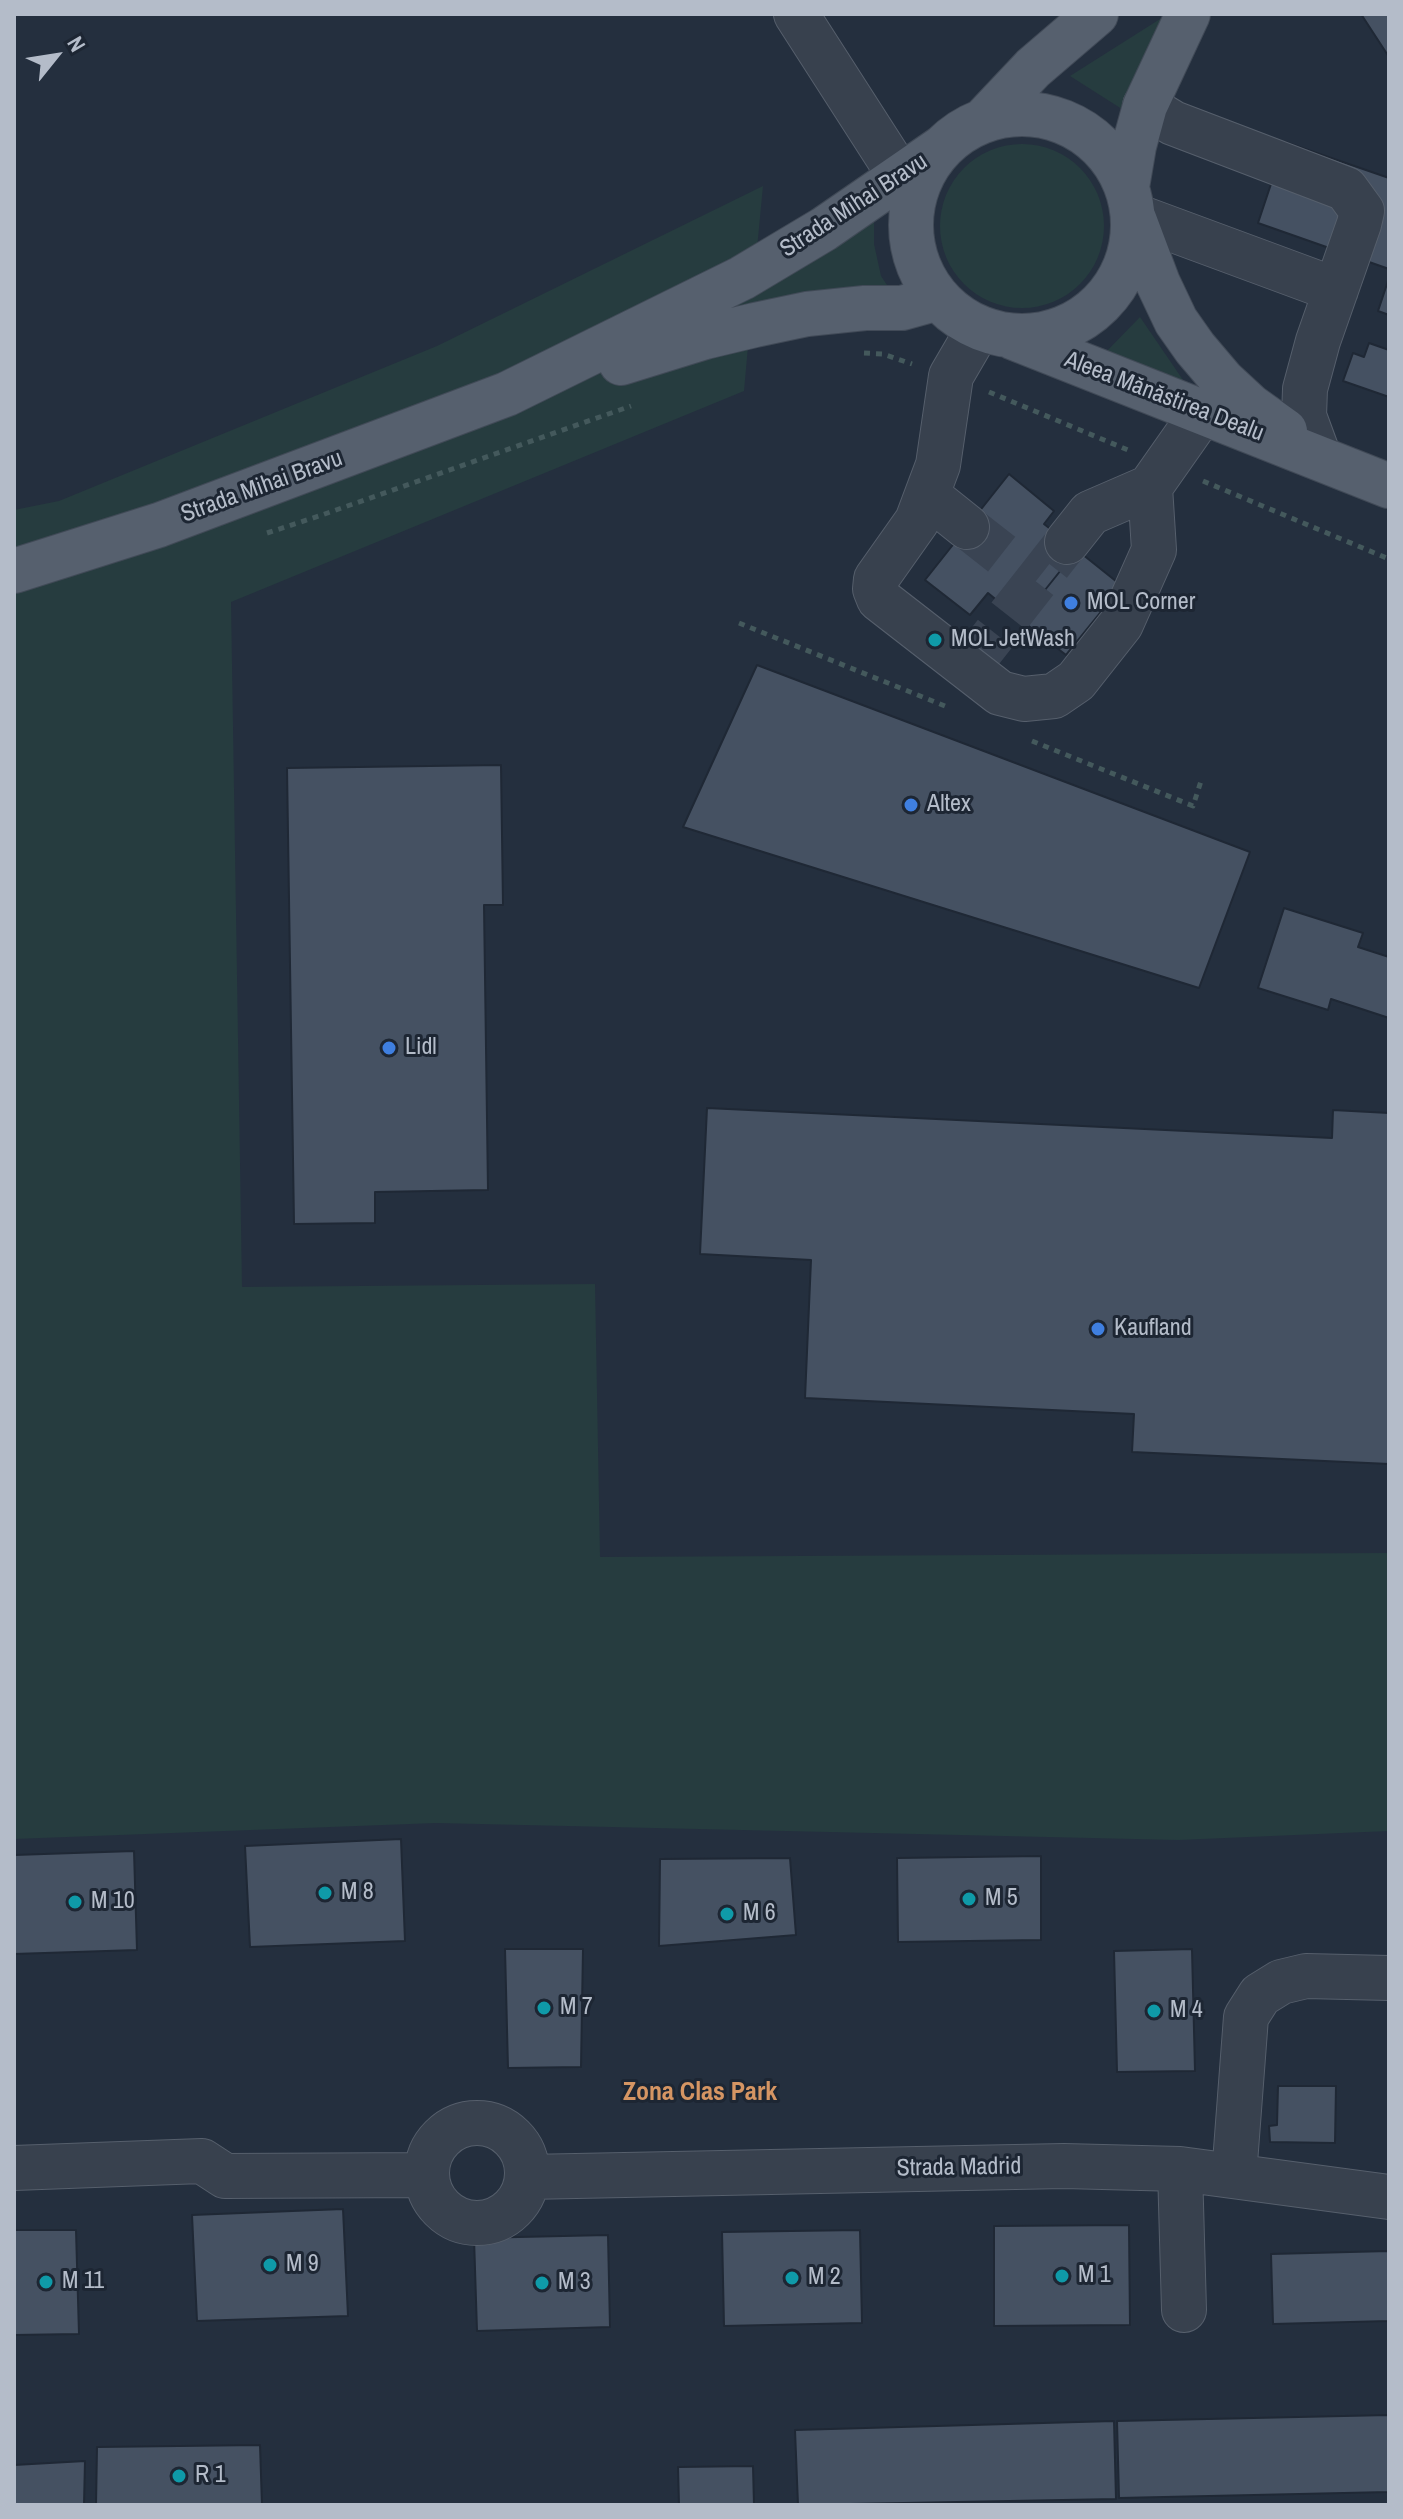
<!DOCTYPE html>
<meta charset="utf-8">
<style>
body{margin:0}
#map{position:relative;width:1403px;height:2519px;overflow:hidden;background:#242f3e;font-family:"Archivo Narrow",sans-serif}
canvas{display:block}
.frame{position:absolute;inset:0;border:16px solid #b4bcc9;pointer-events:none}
.north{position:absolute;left:16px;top:16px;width:80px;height:80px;-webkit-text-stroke:6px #1d2633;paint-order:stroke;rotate:60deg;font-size:22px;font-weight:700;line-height:32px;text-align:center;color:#b4bcc9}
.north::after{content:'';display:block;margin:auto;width:28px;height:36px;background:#b4bcc9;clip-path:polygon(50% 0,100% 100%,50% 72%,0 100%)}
</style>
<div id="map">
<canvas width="1403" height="2519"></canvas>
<div class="frame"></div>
<div class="north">N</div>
</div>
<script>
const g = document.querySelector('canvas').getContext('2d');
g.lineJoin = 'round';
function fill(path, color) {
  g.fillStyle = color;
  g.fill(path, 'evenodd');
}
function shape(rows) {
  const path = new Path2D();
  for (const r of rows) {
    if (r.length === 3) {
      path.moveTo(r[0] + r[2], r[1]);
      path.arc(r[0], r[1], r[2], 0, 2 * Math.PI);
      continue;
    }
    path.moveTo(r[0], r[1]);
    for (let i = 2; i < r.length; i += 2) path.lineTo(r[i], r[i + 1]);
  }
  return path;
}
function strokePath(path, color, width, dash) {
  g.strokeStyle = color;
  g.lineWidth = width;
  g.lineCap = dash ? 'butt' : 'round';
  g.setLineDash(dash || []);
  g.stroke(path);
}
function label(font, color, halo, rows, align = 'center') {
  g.font = font + ' "Archivo Narrow",sans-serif';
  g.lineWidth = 6;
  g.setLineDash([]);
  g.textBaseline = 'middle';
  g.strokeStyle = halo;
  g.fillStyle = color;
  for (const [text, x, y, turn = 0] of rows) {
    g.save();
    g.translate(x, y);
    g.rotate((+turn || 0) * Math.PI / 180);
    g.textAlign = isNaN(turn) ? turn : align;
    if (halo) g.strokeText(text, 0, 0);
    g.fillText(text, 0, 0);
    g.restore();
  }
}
fill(shape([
 [1168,14,1125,111,1070,76],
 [1022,226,82],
 [763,186,754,280,874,217,874,244,881,276,893,294,751,313,744,391,231,602,242,1287,595,1284,600,1557,1389,1553,1389,1831,1178,1840,436,1823,14,1839,14,510,59,501,437,346],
 [1140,317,1196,399,1105,353]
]), '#263c3f');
const building = shape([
 [1361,14,1389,14,1389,57,1361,14],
 [1285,142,1389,178,1389,269,1258,223,1285,142],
 [1389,278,1389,315,1378,311,1389,278],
 [1369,343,1389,350,1389,397,1343,381,1353,353,1364,357,1369,343],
 [1009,474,1054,511,1044,524,1077,550,1021,620,988,593,970,615,925,580,1009,474],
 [1077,550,1122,586,1066,655,1021,620,1077,550],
 [757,665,1250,852,1199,988,683,827,757,665],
 [501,765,503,905,484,905,488,1190,375,1192,375,1223,294,1224,287,768,501,765],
 [1284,908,1363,933,1358,947,1389,957,1389,1018,1331,999,1328,1010,1258,988,1284,908],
 [707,1108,1332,1138,1333,1110,1389,1113,1389,1464,1132,1452,1134,1414,805,1398,811,1260,700,1254,707,1108],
 [401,1839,405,1941,250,1947,245,1846,401,1839],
 [134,1851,137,1950,14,1954,14,1855,134,1851],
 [1041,1856,1041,1940,898,1942,897,1858,1041,1856],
 [790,1858,796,1935,659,1946,660,1859,790,1858],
 [505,1949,583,1949,581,2067,508,2068,505,1949],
 [1192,1949,1195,2071,1117,2072,1114,1951,1192,1949],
 [1278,2086,1336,2086,1335,2143,1270,2142,1269,2126,1277,2125,1278,2086],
 [343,2209,348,2316,197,2321,192,2215,343,2209],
 [1129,2225,1130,2325,994,2326,994,2226,1129,2225],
 [14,2230,76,2230,79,2334,14,2335,14,2230],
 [860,2230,862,2323,724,2326,722,2232,860,2230],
 [608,2235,610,2327,477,2331,474,2238,608,2235],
 [1389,2251,1389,2321,1273,2324,1271,2254,1389,2251],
 [1389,2415,1389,2492,1119,2498,1117,2421,1389,2415],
 [1114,2421,1116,2499,798,2505,795,2430,1114,2421],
 [260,2445,262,2505,96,2505,97,2447,260,2445],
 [85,2461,84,2505,14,2505,14,2465,85,2461],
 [753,2466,754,2505,679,2505,678,2467,753,2466]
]);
fill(building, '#455162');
strokePath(building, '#1f2835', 2);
strokePath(shape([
 [967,527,1036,581],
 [968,668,1067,542]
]), '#3a4453', 44, [44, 22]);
const minor = shape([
 [796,14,900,176],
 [1145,106,1173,123,1346,189,1362,211,1359,224,1318,341,1305,389,1304,416,1319,457],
 [1133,215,1336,290],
 [979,328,951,376,938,465,917,521,876,579,875,589,879,599,1000,693,1024,699,1054,696,1076,681,1121,624,1154,550,1150,487],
 [927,495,967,527],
 [1067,542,1090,513,1150,487,1202,413],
 [477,2173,50],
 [14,2168,202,2161,225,2176,427,2175],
 [1180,2169,1184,2310],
 [1234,2176,1246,2017,1260,1995,1281,1982,1306,1976,1389,1978],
 [527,2177,1064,2166,1180,2169,1389,2197]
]);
const major = shape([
 [1022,225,111],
 [983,121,1033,68,1096,14],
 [1127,187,1134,146,1145,106,1188,14],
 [1134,219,1158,283,1176,321,1195,348,1223,381,1250,406,1285,431],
 [1012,337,1389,486],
 [621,363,705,337,755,325,807,314,865,308,902,308,938,298],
 [14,571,159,525,507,394,742,278,824,229,943,147]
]);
strokePath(minor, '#565f6c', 46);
strokePath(major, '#414a57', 46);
strokePath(shape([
 [864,353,883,354,912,364],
 [989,392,1128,450],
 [1203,481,1389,559],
 [267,533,319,516,631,406],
 [739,623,945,706],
 [1032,741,1193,806,1202,778]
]), '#44595c', 5, [6, 6]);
strokePath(minor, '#38414e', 44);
strokePath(major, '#56606e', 44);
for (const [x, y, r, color] of [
 [1071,603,8,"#3f7fe0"],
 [935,640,8,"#0f9aa8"],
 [911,805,8,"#3f7fe0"],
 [389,1048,8,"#3f7fe0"],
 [1098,1329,8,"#3f7fe0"],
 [325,1893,8,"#0f9aa8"],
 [969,1899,8,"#0f9aa8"],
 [75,1902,8,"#0f9aa8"],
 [727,1914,8,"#0f9aa8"],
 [544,2008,8,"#0f9aa8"],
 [1154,2011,8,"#0f9aa8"],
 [270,2265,8,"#0f9aa8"],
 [1062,2276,8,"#0f9aa8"],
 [792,2278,8,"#0f9aa8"],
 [46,2282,8,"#0f9aa8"],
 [542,2283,8,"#0f9aa8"],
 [179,2476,8,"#0f9aa8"]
]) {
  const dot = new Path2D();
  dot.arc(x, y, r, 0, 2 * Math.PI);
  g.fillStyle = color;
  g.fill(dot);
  strokePath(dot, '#1d2633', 3);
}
label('24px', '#b4bcc9', '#1d2633', [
 ["Strada Mihai Bravu",854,206,-33],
 ["Aleea Mănăstirea Dealu",1164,397,21],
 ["Strada Mihai Bravu",262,487,-20],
 ["Strada Madrid",959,2168,-1]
]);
label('24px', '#b4bcc9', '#1d2633', [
 ["MOL Corner",1087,603],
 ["MOL JetWash",951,640],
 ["Altex",927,805],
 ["Lidl",405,1048],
 ["Kaufland",1114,1329],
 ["M 8",341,1893],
 ["M 5",985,1899],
 ["M 10",91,1902],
 ["M 6",743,1914],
 ["M 7",560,2008],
 ["M 4",1170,2011],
 ["M 9",286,2265],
 ["M 1",1078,2276],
 ["M 2",808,2278],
 ["M 11",62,2282],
 ["M 3",558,2283],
 ["R 1",195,2476]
], 'left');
label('bold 26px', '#d59563', '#1d2633', [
 ["Zona Clas Park",700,2093]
]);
</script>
